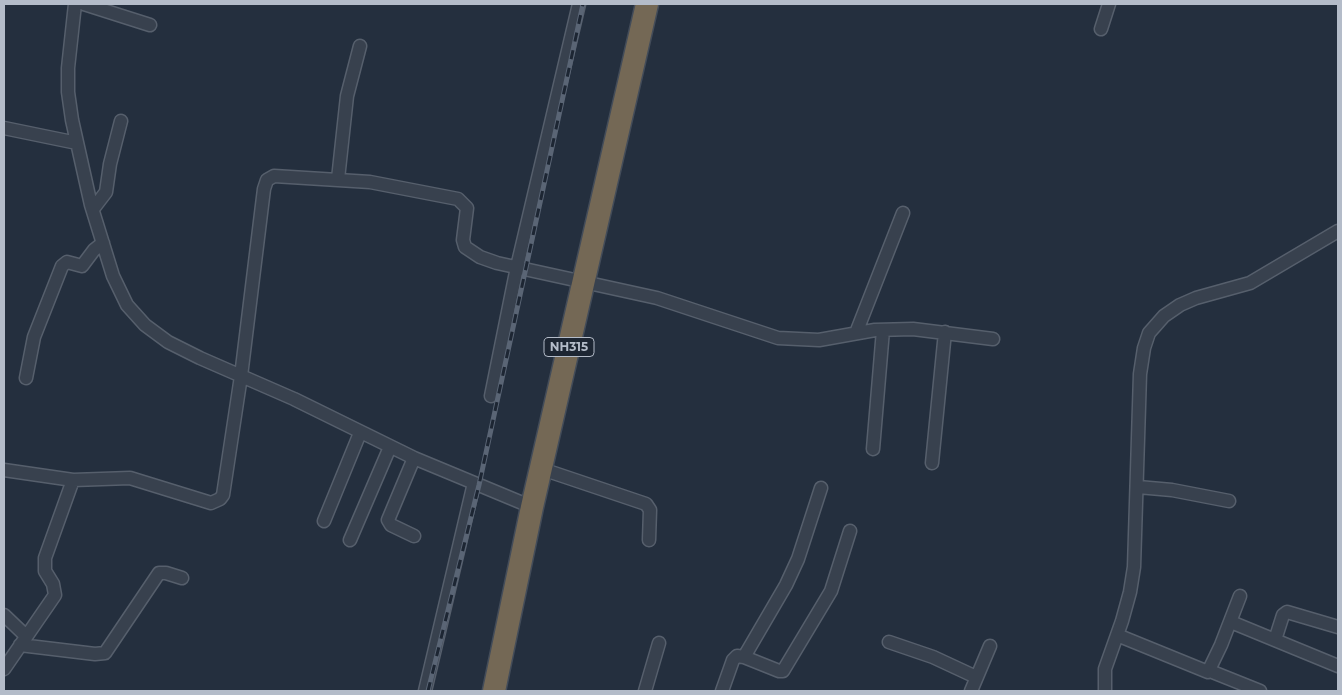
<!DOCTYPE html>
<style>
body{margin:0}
#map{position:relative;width:1342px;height:695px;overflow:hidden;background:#242f3e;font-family:Montserrat,sans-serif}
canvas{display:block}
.frame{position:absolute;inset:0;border:5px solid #b4bcc9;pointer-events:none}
</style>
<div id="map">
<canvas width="1342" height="695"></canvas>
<div class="frame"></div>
</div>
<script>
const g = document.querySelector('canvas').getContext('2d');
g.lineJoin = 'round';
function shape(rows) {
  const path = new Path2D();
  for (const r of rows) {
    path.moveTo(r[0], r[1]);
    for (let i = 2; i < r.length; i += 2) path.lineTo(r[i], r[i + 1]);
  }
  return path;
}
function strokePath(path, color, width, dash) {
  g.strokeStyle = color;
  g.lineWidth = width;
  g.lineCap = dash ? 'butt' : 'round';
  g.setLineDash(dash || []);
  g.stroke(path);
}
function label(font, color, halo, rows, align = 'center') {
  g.font = font + ' Montserrat,sans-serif';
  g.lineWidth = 4;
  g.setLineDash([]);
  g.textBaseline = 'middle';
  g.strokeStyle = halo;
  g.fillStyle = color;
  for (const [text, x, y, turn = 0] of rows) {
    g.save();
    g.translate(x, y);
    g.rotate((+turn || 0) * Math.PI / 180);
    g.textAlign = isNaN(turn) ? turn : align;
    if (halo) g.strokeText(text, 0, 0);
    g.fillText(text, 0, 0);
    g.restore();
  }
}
const street = shape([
 [75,4,68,68,68,92,72,120,91,205,113,276,127,305,145,325,168,342,200,358,294,399,414,458,532,507],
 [84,4,150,25],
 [1101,29,1109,4],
 [4,128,77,143],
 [338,179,347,96,360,46],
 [93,209,106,192,110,164,121,121],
 [856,333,903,213],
 [26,378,34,337,62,266,67,262,82,266,94,250,103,243],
 [491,396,517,267,579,4],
 [873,449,883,330],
 [932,463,945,332],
 [542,469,646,504,650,510,649,540],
 [4,470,73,480],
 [1138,487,1172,490,1229,501],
 [324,521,360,433],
 [414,536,391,525,388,520,414,458],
 [350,540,390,447],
 [4,615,26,636],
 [1231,622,1338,666],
 [1117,635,1208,672,1221,645,1240,596],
 [1275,640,1283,615,1287,612,1338,627],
 [889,642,933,657,976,677],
 [20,645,95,654,105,653,159,573,166,573,182,578],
 [744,657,779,671,783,671,831,591,850,531],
 [4,669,55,595,53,584,45,571,45,558,73,480,130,478,211,503,220,499,223,495,241,376,264,189,267,180,274,176,370,182,458,199,467,208,463,240,465,247,480,257,497,263,657,298,778,338,819,340,875,330,913,329,993,339],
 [1210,671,1260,691],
 [425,691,474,483],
 [645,691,659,643],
 [722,691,733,660,737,656,744,657,786,585,798,559,821,488],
 [971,691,990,646],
 [1105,691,1105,669,1122,621,1130,592,1134,567,1140,374,1144,348,1149,333,1164,316,1180,305,1196,298,1250,283,1338,231]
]);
const highway = shape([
 [494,691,532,507,647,4]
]);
strokePath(street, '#565f6c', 15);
strokePath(highway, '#434c59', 25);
strokePath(street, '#38414e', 12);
strokePath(highway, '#746855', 22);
const rail = shape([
 [428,691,479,485,583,4]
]);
strokePath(rail, '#5a6575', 5);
strokePath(rail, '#1d2633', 3, [9]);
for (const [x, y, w] of [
 [569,347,50]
]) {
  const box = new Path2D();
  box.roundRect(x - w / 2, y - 9.5, w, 19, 4);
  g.fillStyle = '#1d2633';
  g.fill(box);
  strokePath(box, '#b4bcc9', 1);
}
label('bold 12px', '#b4bcc9', null, [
 ["NH315",569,347]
]);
</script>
